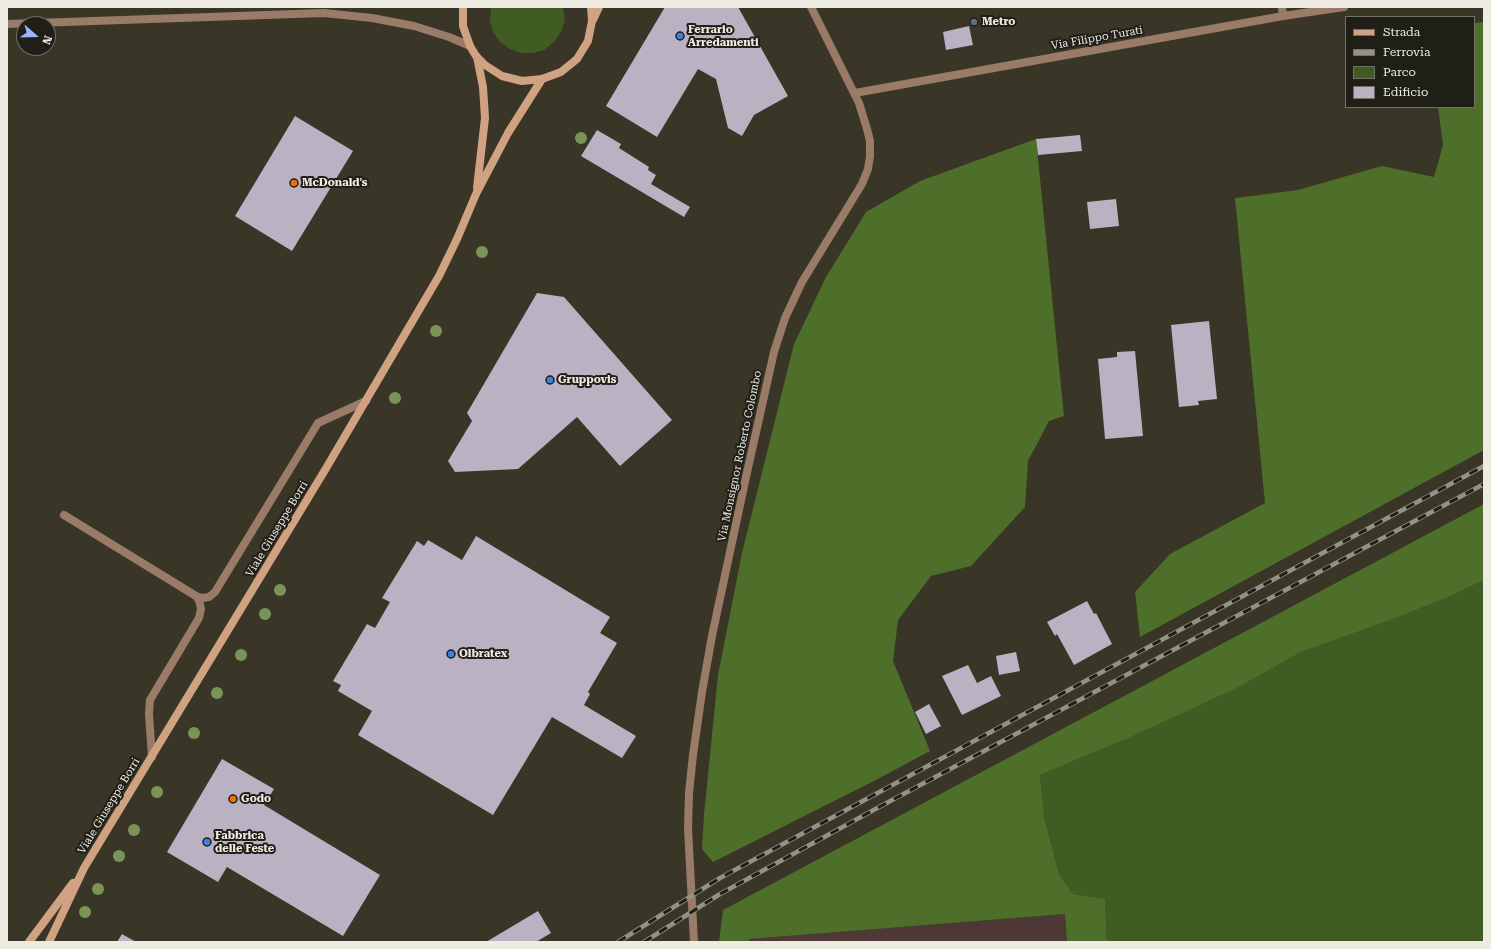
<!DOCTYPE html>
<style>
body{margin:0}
#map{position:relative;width:1491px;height:949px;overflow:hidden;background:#393627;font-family:"Roboto Serif",serif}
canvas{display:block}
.frame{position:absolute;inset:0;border:8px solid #eeece2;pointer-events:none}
.legend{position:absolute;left:1345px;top:16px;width:130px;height:92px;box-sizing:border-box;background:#1f1e17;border:1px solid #727068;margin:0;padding:5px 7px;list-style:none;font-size:12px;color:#eeece2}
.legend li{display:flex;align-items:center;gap:8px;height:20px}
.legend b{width:20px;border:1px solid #727068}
.north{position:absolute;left:16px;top:16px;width:40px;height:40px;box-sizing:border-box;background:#1f1e17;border:1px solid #727068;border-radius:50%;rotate:110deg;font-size:11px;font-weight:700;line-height:16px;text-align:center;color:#eeece2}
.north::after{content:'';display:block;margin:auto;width:14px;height:18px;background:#9cb4fd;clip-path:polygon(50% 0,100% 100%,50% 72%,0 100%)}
</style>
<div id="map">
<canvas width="1491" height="949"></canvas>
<div class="frame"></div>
<ul class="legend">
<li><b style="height:5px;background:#d1a281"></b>Strada</li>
<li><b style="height:5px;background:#949285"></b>Ferrovia</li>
<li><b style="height:11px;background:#405c23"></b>Parco</li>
<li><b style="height:11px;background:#bab1c2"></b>Edificio</li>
</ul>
<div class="north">N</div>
</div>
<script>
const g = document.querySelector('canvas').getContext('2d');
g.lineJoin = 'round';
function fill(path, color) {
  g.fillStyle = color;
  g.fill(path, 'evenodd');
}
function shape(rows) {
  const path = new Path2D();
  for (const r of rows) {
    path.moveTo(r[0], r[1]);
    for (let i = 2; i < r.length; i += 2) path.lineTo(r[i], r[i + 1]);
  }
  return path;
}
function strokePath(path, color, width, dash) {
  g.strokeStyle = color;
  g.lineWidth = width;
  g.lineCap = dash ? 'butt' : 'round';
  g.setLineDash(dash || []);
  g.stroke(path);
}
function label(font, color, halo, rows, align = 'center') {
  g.font = font + ' "Roboto Serif",serif';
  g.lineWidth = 4;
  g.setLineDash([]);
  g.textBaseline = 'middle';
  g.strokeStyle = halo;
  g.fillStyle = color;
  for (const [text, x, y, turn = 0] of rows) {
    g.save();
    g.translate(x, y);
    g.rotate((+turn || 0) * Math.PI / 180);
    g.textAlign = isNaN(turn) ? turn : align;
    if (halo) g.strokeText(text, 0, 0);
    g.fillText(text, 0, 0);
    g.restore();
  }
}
fill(shape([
 [1065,914,1067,942,749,942,749,939]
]), '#4d3836');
fill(shape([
 [491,7,563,7,565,21,561,32,554,42,544,50,533,53,521,53,510,49,500,42,493,32,490,20],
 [1484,580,1484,942,1107,942,1105,899,1073,894,1059,874,1044,816,1040,775,1131,737,1237,688,1301,652,1388,621,1451,596]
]), '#405c23');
fill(shape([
 [1484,22,1484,450,1140,637,1135,592,1170,554,1265,503,1235,198,1298,190,1382,166,1434,177,1443,145,1438,107,1474,107,1474,23],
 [1036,139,1064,416,1049,421,1028,461,1025,507,971,566,931,576,898,620,893,661,930,751,872,782,713,862,702,849,704,815,718,675,742,553,794,344,826,277,866,212,920,181],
 [1484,504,1484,580,1451,596,1388,621,1301,652,1237,688,1131,737,1040,775,1044,816,1059,874,1073,894,1105,899,1107,942,1067,942,1065,914,749,939,749,942,719,942,723,910]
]), '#4d6f29');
fill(shape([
 [665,7,738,7,788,96,754,115,742,136,728,128,716,79,698,69,657,137,606,106],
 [969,26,973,45,946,50,943,32],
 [295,116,353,151,292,251,235,216],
 [597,130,621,144,619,148,649,167,648,170,656,175,651,184,690,207,684,217,581,156],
 [1080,135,1082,151,1038,155,1036,139],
 [1116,199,1119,226,1090,229,1087,202],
 [537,293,564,297,672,420,620,466,577,417,518,469,455,472,448,461,472,421,467,413],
 [1209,321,1217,399,1198,401,1199,405,1179,407,1171,325],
 [1135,351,1143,436,1105,439,1098,359,1117,357,1117,352],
 [476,536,610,617,600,633,617,643,588,692,590,694,584,705,636,736,622,758,552,717,493,815,358,735,372,711,338,691,341,685,333,681,367,624,375,628,390,602,382,598,417,541,424,546,428,540,462,560],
 [1087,601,1094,614,1096,613,1112,644,1074,665,1057,634,1055,636,1047,622],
 [1016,652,1020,671,999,675,996,656],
 [968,665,977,683,991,676,1001,696,962,715,942,676],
 [929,704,941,726,926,734,915,712],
 [222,759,274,789,264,805,380,875,343,936,227,867,218,882,167,852],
 [538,911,551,933,536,942,486,942],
 [122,934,136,942,117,942]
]), '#bab1c2');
strokePath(shape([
 [1282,7,1283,16],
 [64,515,196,596,203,598,209,597,215,592,318,423,366,401],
 [152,757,149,714,150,700,199,618,201,609,199,600,196,596]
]), '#997b67', 8);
strokePath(shape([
 [855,93,1283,16,1344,7],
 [694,942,688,828,689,793,693,755,702,692,712,636,746,477,774,352,785,318,802,282,862,184,868,169,870,156,870,141,867,129,859,103,811,7]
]), '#997b67', 8);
strokePath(shape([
 [7,24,324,13,372,18,414,26,449,37,470,46]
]), '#997b67', 8);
strokePath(shape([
 [463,7,463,26,470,46,476,56,485,65,502,76,522,81,542,79,561,72,577,59,588,41,592,21,591,7],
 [593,20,599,7],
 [477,57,483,87,485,118,477,188],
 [29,942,73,883],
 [49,942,84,868,325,470,439,276,457,239,476,194,508,133,542,79]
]), '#d1a281', 8);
const rail = shape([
 [618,942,720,878,1484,466],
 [644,942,720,894,881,806,1484,484]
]);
strokePath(rail, '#949285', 4.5);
strokePath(rail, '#1f1e17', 3, [9]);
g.fillStyle = '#7a9458';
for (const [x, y] of [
 [581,138],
 [482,252],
 [436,331],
 [395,398],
 [280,590],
 [265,614],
 [241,655],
 [217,693],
 [194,733],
 [157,792],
 [134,830],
 [119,856],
 [98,889],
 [85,912]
]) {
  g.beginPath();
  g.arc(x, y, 6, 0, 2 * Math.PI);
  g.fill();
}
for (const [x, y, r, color] of [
 [974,22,4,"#5c6f8a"],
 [680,36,4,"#3f7fe0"],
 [294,183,4,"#e8710a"],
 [550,380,4,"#3f7fe0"],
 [451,654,4,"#3f7fe0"],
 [233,799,4,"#e8710a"],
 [207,842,4,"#3f7fe0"]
]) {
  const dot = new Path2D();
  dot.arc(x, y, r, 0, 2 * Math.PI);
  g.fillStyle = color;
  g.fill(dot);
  strokePath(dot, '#1f1e17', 1.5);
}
label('bold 11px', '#eeece2', '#1f1e17', [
 ["Metro",982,22],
 ["Ferrario",688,30],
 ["Arredamenti",688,43],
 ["McDonald's",302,183],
 ["Gruppovis",558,380],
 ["Olbratex",459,654],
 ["Godo",241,799],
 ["Fabbrica",215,836],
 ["delle Feste",215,849]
], 'left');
label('11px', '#eeece2', '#1f1e17', [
 ["Via Filippo Turati",1097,38,-10],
 ["Via Monsignor Roberto Colombo",740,456,-78],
 ["Viale Giuseppe Borri",277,529,-59],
 ["Viale Giuseppe Borri",109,806,-59]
]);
</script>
